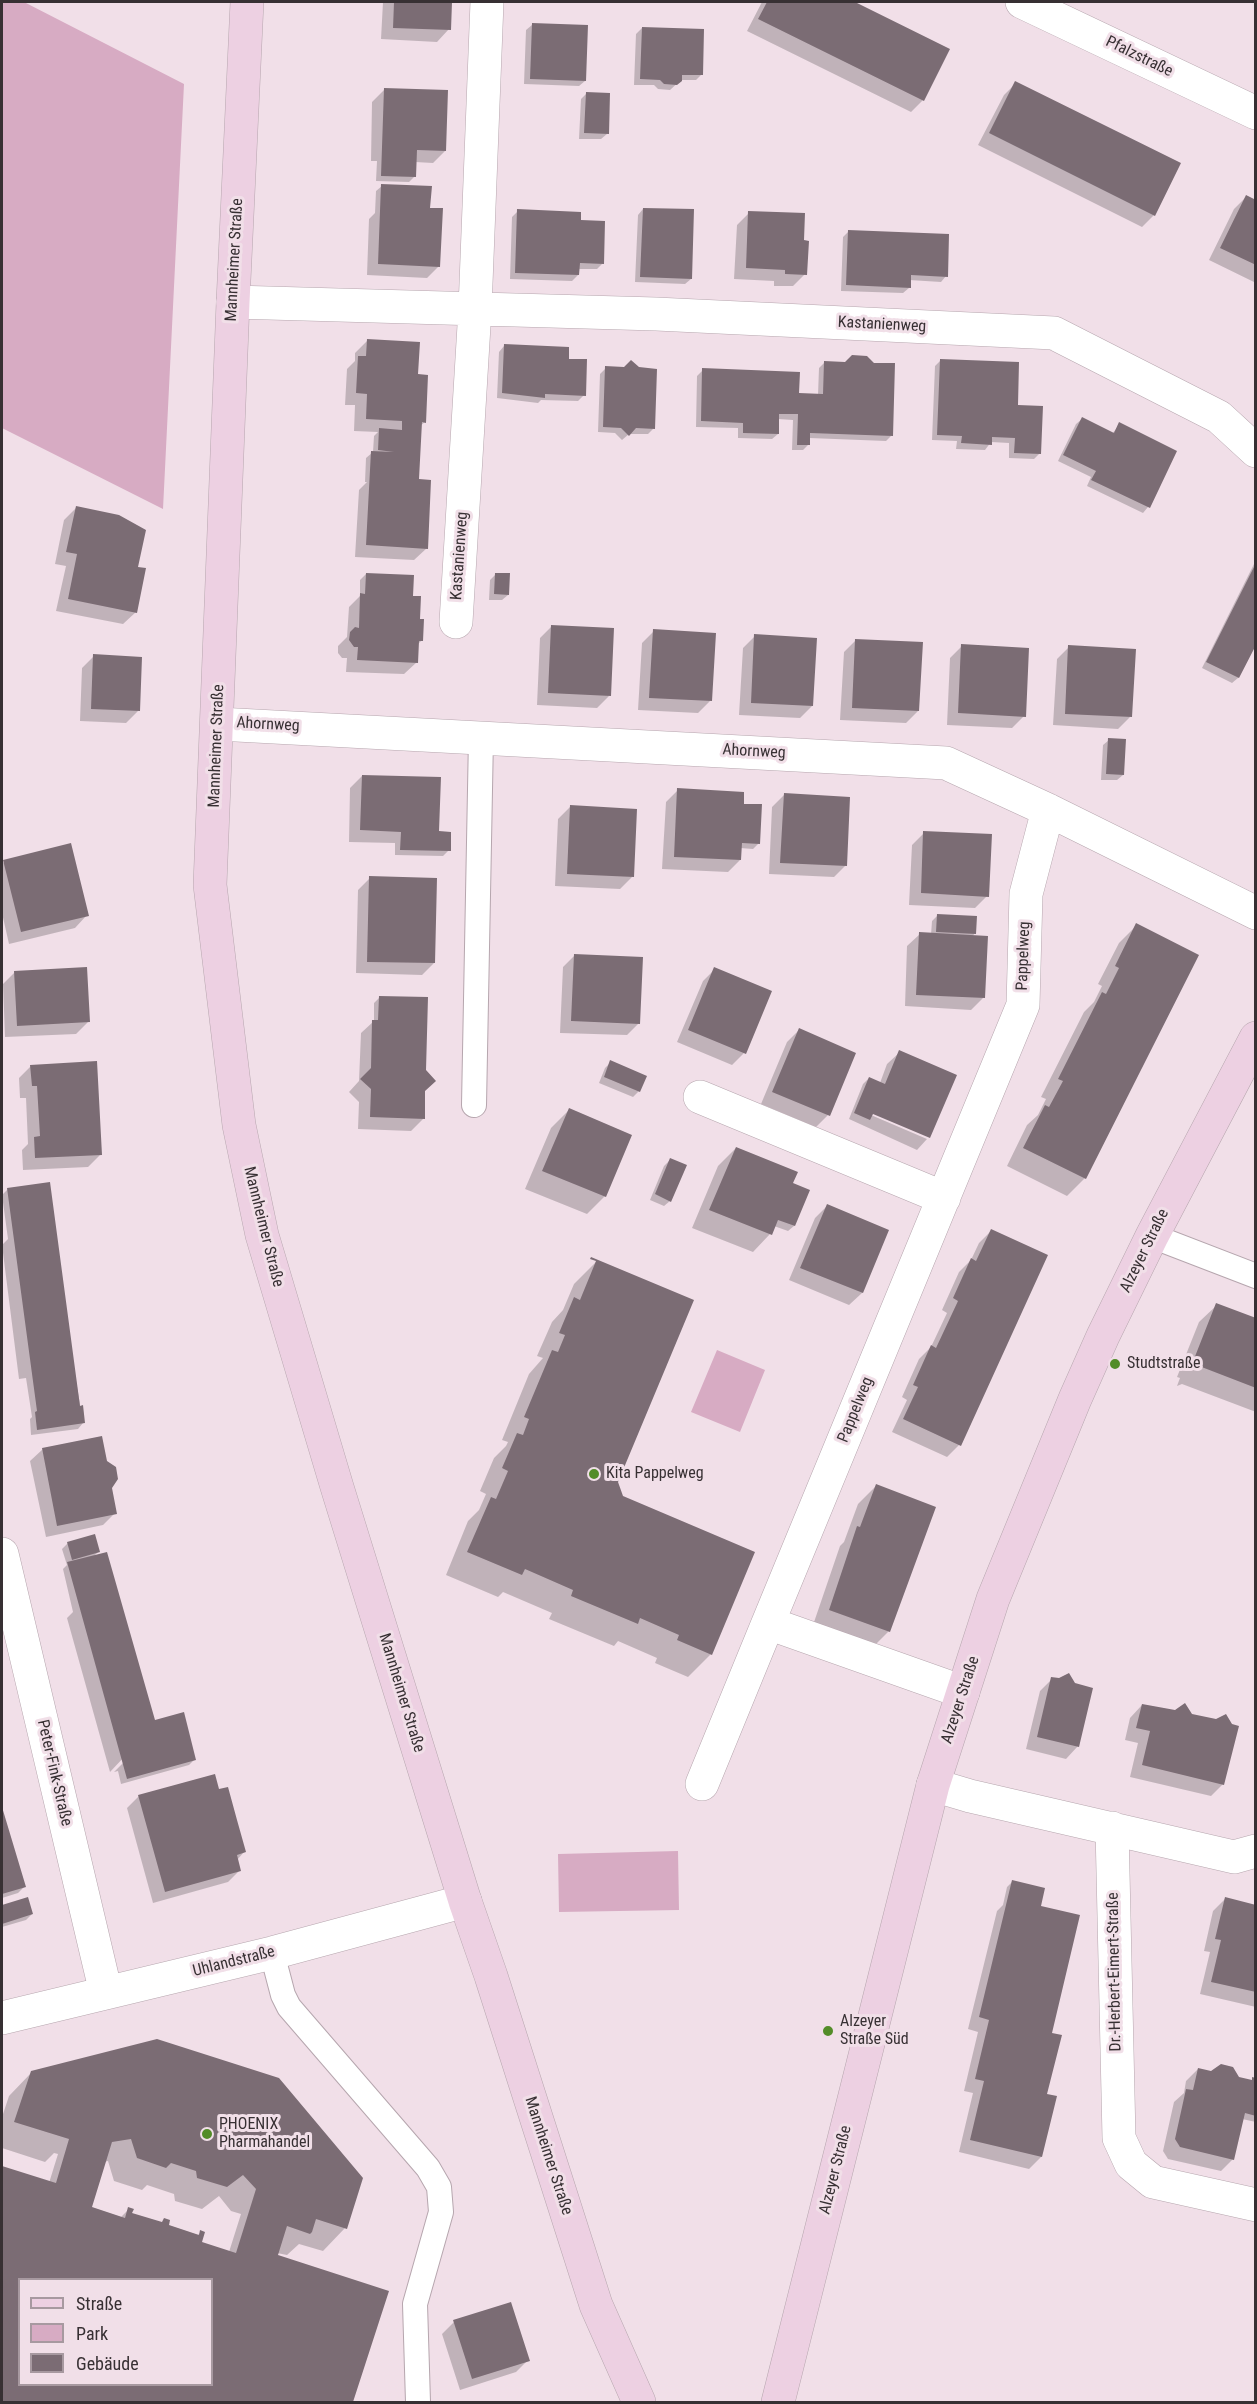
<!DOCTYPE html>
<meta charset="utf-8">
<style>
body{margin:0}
#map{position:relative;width:1257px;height:2404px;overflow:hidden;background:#f1dfe8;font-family:"Roboto Condensed",sans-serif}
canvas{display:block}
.frame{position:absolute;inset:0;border:3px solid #373033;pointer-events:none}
.legend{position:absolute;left:18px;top:2278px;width:195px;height:108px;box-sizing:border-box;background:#f1dfe8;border:2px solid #a799a0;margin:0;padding:8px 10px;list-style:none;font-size:18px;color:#373033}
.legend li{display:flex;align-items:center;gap:12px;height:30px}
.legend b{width:30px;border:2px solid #a799a0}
</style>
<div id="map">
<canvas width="1257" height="2404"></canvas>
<div class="frame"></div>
<ul class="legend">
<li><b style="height:8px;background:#edd0e2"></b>Straße</li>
<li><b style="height:16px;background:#d7abc3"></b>Park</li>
<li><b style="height:16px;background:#7b6c74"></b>Gebäude</li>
</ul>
</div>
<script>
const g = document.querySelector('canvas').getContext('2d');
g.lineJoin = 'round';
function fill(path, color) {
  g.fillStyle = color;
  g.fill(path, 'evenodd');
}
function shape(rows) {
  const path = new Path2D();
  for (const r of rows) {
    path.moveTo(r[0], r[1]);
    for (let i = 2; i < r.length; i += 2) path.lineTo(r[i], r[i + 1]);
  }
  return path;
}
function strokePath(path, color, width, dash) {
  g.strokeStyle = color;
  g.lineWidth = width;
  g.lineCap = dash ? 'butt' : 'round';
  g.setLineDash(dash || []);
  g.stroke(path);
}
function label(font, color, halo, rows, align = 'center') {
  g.font = font + ' "Roboto Condensed",sans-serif';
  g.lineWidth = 6;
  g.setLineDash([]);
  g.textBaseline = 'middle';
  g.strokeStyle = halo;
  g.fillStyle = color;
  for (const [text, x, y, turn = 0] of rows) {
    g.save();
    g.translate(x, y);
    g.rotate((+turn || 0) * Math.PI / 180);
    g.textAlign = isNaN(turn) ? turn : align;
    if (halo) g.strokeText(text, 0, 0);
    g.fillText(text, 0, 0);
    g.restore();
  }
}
fill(shape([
 [2,2,24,2,184,84,163,509,2,428],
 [717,1350,765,1370,740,1432,691,1412],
 [678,1851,679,1910,559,1912,558,1854]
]), '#d7abc3');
fill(shape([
 [383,2,450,2,449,29,437,42,381,39],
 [762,2,852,2,948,50,923,100,911,112,747,31],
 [532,25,585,81,579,86,524,84,526,30],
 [642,28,701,75,696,80,681,80,670,90,658,89,654,85,634,85,636,34],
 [1016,83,1154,215,1142,227,978,145,1004,95],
 [384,90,445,151,433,163,415,162,415,176,409,182,376,181,377,161,371,161,372,102],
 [587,93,607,134,601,139,579,139,581,99],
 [382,186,429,209,439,266,427,278,367,275,369,219,375,213,376,191],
 [1246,197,1256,202,1256,283,1209,260,1234,209],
 [643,209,691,279,685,284,635,282,638,215],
 [518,211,580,222,602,264,597,269,578,269,578,275,572,281,510,279,512,217],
 [749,213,803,242,805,274,793,286,774,286,774,281,734,279,737,225],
 [849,231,946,276,941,282,909,280,909,288,903,293,841,291,843,237],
 [367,341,416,375,425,422,420,426,417,481,427,548,414,560,355,557,359,490,367,482,365,482,366,458,373,452,374,436,378,432,354,431,355,405,345,405,347,369,355,361,355,353],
 [504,346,567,360,584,395,578,401,541,400,538,403,497,398,499,352],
 [941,360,1016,406,1040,453,1034,459,1009,458,1009,443,991,442,985,450,956,449,957,441,932,440,935,366],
 [825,362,891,436,886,441,809,438,808,445,803,450,792,450,793,420,778,419,778,434,772,439,738,438,738,428,696,427,697,376,703,370,797,394,818,395,819,368],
 [606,368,653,429,648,434,629,434,622,440,615,433,598,432,600,374],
 [1082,419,1112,434,1120,424,1175,452,1148,507,1143,513,1087,486,1091,477,1058,461,1076,424],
 [76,508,136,612,123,624,56,611,66,566,55,564,64,520],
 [1256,560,1256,642,1238,678,1232,683,1202,668],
 [366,574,418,621,422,640,417,645,417,662,404,674,346,672,347,658,342,658,338,653,338,646,347,637,349,607,360,596,360,580],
 [496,574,508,595,502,600,489,600,490,580],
 [552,626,609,696,597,708,537,705,540,638],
 [654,631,710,701,698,713,638,710,642,643],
 [755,636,812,706,800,718,739,715,743,648],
 [856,640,918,711,906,723,840,720,844,652],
 [962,646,1024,716,1012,728,947,725,950,658],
 [1069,647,1130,717,1118,729,1053,725,1057,659],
 [94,656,138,711,126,723,80,721,82,668],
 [1109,740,1123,775,1117,780,1101,780,1103,745],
 [362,776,437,833,449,850,443,856,395,855,395,843,349,842,350,788],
 [678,790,742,805,759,843,753,849,740,848,740,860,728,872,662,869,666,802],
 [784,795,846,865,834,877,769,874,772,807],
 [570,807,632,877,620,889,555,886,558,819],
 [924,833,987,896,975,908,909,905,912,845],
 [4,862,87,915,75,928,9,944,2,913,2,864],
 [370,878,434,963,422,975,356,973,358,890],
 [938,915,975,933,972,937,983,998,971,1010,905,1006,907,946,920,934,931,935,932,921],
 [1137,925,1197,956,1085,1178,1067,1196,1007,1166,1027,1125,1038,1115,1046,1099,1041,1097,1084,1012,1094,1002,1102,986,1098,984,1119,943],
 [575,955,639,1023,627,1035,560,1033,563,967],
 [715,969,770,992,744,1053,732,1065,677,1042,703,981],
 [15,972,88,1022,76,1034,5,1037,3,984],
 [380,997,424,1091,423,1119,411,1131,358,1129,359,1102,349,1092,359,1081,361,1033,374,1021,374,1003],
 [799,1030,854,1054,828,1115,816,1127,761,1104,787,1042],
 [900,1052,955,1076,871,1112,871,1115,927,1139,917,1150,849,1119,863,1084,869,1078,880,1083,887,1064],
 [611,1062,639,1091,633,1097,599,1083,605,1068],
 [31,1066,100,1155,88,1167,23,1170,22,1150,28,1144,26,1098,20,1098,19,1078],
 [569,1110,605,1196,587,1214,525,1189,551,1128],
 [736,1148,789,1190,794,1226,788,1231,774,1226,770,1234,753,1252,692,1228,718,1166],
 [670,1160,670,1201,664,1206,650,1200,664,1166],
 [8,1189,73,1362,83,1423,78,1429,31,1435,30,1419,32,1417,26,1378,19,1379,2,1245,8,1239,2,1195],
 [827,1206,887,1231,862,1293,849,1305,789,1280,815,1218],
 [991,1231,959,1445,947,1457,892,1432,907,1400,902,1397,919,1359,931,1347,947,1313,942,1310,959,1272,971,1260,979,1243],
 [597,1261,616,1482,622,1497,711,1654,688,1677,655,1663,657,1658,618,1641,614,1646,549,1619,552,1613,503,1592,498,1597,446,1575,468,1521,479,1510,486,1494,480,1491,494,1458,506,1446,508,1442,502,1440,529,1374,543,1358,537,1356,552,1322,563,1310,574,1284],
 [1217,1305,1256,1320,1256,1412,1182,1384,1177,1386,1180,1378,1177,1377,1199,1322],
 [43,1449,110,1488,115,1513,103,1525,46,1537,30,1461],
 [876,1486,889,1631,871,1649,812,1628,840,1546,844,1542,858,1504],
 [68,1543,99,1551,93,1557,154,1722,194,1760,189,1765,121,1784,118,1771,114,1772,128,1758,126,1755,110,1772,67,1618,73,1612,63,1569,67,1565,62,1549],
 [1052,1679,1078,1746,1066,1759,1026,1749,1040,1691],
 [1142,1705,1223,1784,1211,1796,1130,1777,1138,1743,1125,1740,1130,1718],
 [218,1791,244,1852,237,1860,240,1870,228,1882,153,1903,127,1808,139,1796],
 [2,1810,24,1887,18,1893,2,1898],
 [1013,1881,1040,1905,1050,2034,1041,2157,1029,2169,959,2152,973,2093,964,2091,978,2032,968,2029,997,1911,1003,1905,1007,1887],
 [27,1899,32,1914,26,1920,2,1927,2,1906],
 [1225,1899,1256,1906,1256,2007,1200,1994,1210,1952,1204,1951,1213,1911],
 [157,2041,345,2228,323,2251,299,2244,287,2255,277,2253,276,2256,387,2292,351,2402,2,2402,2,2167,49,2183,58,2154,54,2153,45,2162,2,2148,2,2117,9,2096,32,2072],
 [108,2161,114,2181,142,2190,147,2185,174,2194,175,2201,202,2209,219,2196,231,2211,241,2214,229,2252,200,2243,201,2232,197,2236,131,2214,129,2209,120,2218,90,2208,104,2162],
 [20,2280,212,2280,212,2384,20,2384],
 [1198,2069,1250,2081,1256,2079,1256,2122,1242,2119,1233,2159,1221,2171,1168,2159,1163,2151,1174,2102,1184,2093,1186,2081],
 [454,2322,528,2360,516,2372,460,2390,442,2334]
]), '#0003');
fill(shape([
 [394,2,452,2,451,30,393,28],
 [767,2,855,2,950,49,924,101,758,19],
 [532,23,588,25,586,81,530,79],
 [642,27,704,29,703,75,682,75,682,81,677,85,664,84,660,80,640,79],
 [1015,81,1181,163,1155,216,989,133],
 [384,88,448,90,446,151,417,150,416,177,381,176],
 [586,92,610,93,609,134,584,133],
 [381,184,432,186,430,208,443,208,440,267,378,264],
 [1246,195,1256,200,1256,265,1220,248],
 [643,208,694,209,692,279,640,277],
 [517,209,581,212,581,220,605,221,604,264,580,263,579,275,515,273],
 [748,211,805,213,804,240,809,241,807,275,785,274,785,270,746,268],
 [848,230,949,234,948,277,911,275,911,288,846,285],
 [367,339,420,342,418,374,428,375,426,423,422,422,419,479,431,480,428,549,366,545,371,451,394,452,378,450,379,428,402,430,402,421,366,419,367,394,356,393,358,356,366,356],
 [504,344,569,347,569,359,587,359,586,396,545,394,545,398,502,393],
 [852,355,867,356,874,363,895,363,893,436,810,433,810,445,797,445,798,414,779,414,779,434,743,433,743,423,701,421,702,368,800,372,799,393,823,394,824,361,845,362],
 [940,359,1019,362,1018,405,1043,406,1041,454,1014,453,1015,438,992,437,992,445,961,443,962,436,937,435],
 [631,360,639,367,657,369,655,429,636,428,629,436,621,428,603,427,605,366,624,367],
 [1082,417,1114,433,1119,422,1177,451,1150,508,1091,480,1096,471,1063,455],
 [76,506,119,515,146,530,138,567,146,568,137,613,68,599,77,554,66,552],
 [1256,563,1256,645,1239,678,1206,662],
 [366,573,414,575,413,596,421,596,420,619,424,619,423,641,419,641,418,663,357,660,358,647,354,647,349,640,350,632,355,627,359,628,360,593,365,594],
 [495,573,510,573,509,595,494,594],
 [551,625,614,628,611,696,548,693],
 [653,629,716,633,712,701,649,698],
 [754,634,817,638,813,706,751,703],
 [855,639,923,642,919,711,852,708],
 [961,644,1029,648,1026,717,958,713],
 [1068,645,1136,649,1132,717,1065,714],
 [93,654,142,657,140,711,91,709],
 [1108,738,1126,739,1124,775,1106,774],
 [362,775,441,777,439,831,451,832,451,851,400,850,401,832,360,830],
 [677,788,744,792,744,804,762,804,760,844,742,843,741,860,674,857],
 [784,793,850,797,847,866,780,863],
 [570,805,637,809,634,877,567,874],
 [923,831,992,834,989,897,921,893],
 [71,843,89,916,21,932,3,860],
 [369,876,437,878,435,963,367,962],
 [937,914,977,916,976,934,936,932],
 [1136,923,1199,955,1086,1179,1023,1148,1045,1105,1049,1107,1063,1081,1058,1079,1102,992,1106,994,1119,968,1115,966],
 [919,932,988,936,985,998,916,995],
 [574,954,643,957,640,1024,571,1021],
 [87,967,90,1022,17,1026,14,971],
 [714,967,772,991,746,1054,688,1030],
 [379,996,428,997,426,1070,436,1081,425,1091,425,1119,370,1117,371,1089,360,1079,371,1068,372,1020,378,1020],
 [799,1028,856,1053,830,1116,772,1092],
 [899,1050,957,1075,930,1138,873,1114,870,1120,854,1113,869,1077,885,1084],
 [610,1060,647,1076,640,1092,604,1077],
 [97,1061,102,1155,35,1158,34,1137,40,1136,37,1086,32,1086,30,1065],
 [569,1108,632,1135,606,1197,542,1171],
 [736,1147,798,1172,793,1183,810,1190,795,1226,778,1220,772,1235,709,1210],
 [670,1158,687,1165,671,1202,655,1194],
 [50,1182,80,1406,83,1405,85,1423,37,1430,35,1412,37,1411,7,1188],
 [827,1204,889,1230,863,1293,800,1268],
 [991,1229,1048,1255,961,1446,903,1419,918,1387,913,1385,931,1345,936,1348,958,1301,953,1298,971,1258,976,1261],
 [591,1257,694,1300,618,1482,623,1496,755,1552,712,1655,677,1640,679,1635,640,1618,638,1624,571,1596,573,1590,525,1569,522,1575,467,1552,491,1497,496,1499,508,1471,502,1468,517,1433,523,1435,529,1419,524,1417,552,1350,558,1352,565,1335,559,1333,574,1297,580,1300,596,1261,590,1259],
 [1216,1303,1256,1318,1256,1388,1199,1366,1198,1370,1193,1368,1197,1360,1194,1359],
 [102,1436,107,1461,116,1467,118,1479,112,1488,117,1514,57,1526,42,1448],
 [876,1484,936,1507,890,1632,829,1610,857,1526,860,1527],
 [95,1534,100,1552,72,1560,67,1542],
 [107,1552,155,1720,184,1712,196,1760,127,1779,67,1562],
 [1069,1673,1075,1683,1093,1688,1079,1747,1037,1737,1051,1677,1059,1678],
 [1185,1703,1192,1714,1216,1719,1226,1714,1232,1724,1239,1726,1224,1785,1142,1765,1150,1731,1136,1728,1142,1704,1175,1710],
 [215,1774,219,1789,228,1787,237,1820,246,1852,237,1855,241,1871,165,1892,138,1795],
 [2,1807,26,1887,2,1894],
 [1012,1880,1045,1888,1041,1906,1080,1915,1052,2033,1062,2035,1047,2094,1057,2096,1042,2157,970,2140,984,2081,975,2079,989,2020,979,2017],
 [28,1897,33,1914,2,1924,2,1905],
 [1225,1897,1256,1905,1256,1992,1211,1982,1221,1940,1215,1939],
 [157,2039,279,2078,363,2178,347,2229,316,2219,312,2232,310,2234,287,2226,278,2255,389,2291,353,2402,2,2402,2,2166,56,2183,69,2139,14,2122,31,2071],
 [131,2139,137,2158,166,2168,171,2163,196,2171,197,2178,227,2187,243,2175,256,2189,236,2253,202,2242,205,2232,200,2230,199,2235,169,2225,170,2220,164,2218,162,2222,132,2213,134,2209,128,2207,125,2218,92,2207,112,2142],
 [20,2280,212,2280,212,2385,20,2385],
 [1221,2064,1233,2067,1239,2077,1252,2080,1252,2077,1256,2078,1256,2116,1245,2113,1234,2160,1180,2147,1175,2139,1186,2089,1193,2090,1198,2068,1211,2071],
 [511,2302,530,2361,472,2379,453,2320]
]), '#7b6c74');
const lane = shape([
 [474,1105,481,737],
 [1152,1236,1256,1276],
 [272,1953,283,1995,289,2007,428,2168,439,2187,441,2212,415,2304,418,2402]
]);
const street = shape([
 [1022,2,1256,113],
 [233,302,656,314,1054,333,1219,417,1256,451],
 [456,622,475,309,487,2],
 [218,724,946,763,1048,810,1256,913],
 [700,1097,944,1198],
 [2,1554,106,1993],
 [963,1692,768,1623,1023,1005,1026,894,1048,810],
 [702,1784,768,1623],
 [933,1785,970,1796,1234,1857,1256,1851],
 [1112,1828,1119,2138,1131,2164,1153,2182,1256,2205],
 [2,2018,272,1953,465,1901]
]);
const secondary = shape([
 [247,2,233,302,210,885,239,1125,262,1235,337,1487,465,1901,491,1976,596,2305,639,2402],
 [778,2402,933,1785,993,1599,1075,1399,1103,1336,1152,1236,1256,1038]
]);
strokePath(lane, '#b6a6ae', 26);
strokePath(street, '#b6a6ae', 34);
strokePath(secondary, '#b6a6ae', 34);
strokePath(lane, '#fff', 24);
strokePath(street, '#fff', 33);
strokePath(secondary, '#edd0e2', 33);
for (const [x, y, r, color] of [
 [1115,1364,6,"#538c28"],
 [594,1474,6,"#538c28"],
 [828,2031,6,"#538c28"],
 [207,2134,6,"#538c28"]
]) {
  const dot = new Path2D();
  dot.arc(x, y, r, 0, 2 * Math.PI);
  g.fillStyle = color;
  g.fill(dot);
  strokePath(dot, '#f1dfe8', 2);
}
label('16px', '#373033', '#f1dfe8', [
 ["Pfalzstraße",1139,57,26],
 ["Mannheimer Straße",235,260,-87],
 ["Kastanienweg",882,325,3],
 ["Kastanienweg",460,556,-86],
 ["Ahornweg",268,725,3],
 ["Mannheimer Straße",217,746,-88],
 ["Ahornweg",754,752,3],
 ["Pappelweg",1024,956,-88],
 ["Mannheimer Straße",263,1227,76],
 ["Alzeyer Straße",1145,1251,-64],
 ["Pappelweg",856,1410,-68],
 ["Mannheimer Straße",401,1693,73],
 ["Alzeyer Straße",961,1700,-72],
 ["Peter-Fink-Straße",54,1773,77],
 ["Uhlandstraße",234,1962,-14],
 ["Dr.-Herbert-Eimert-Straße",1115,1972,-91],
 ["Mannheimer Straße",548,2156,72],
 ["Alzeyer Straße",836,2170,-76]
]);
label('16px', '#373033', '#f1dfe8', [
 ["Studtstraße",1127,1364],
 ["Kita Pappelweg",606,1474],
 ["Alzeyer",840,2022],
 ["Straße Süd",840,2040],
 ["PHOENIX",219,2125],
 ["Pharmahandel",219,2143]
], 'left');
</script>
